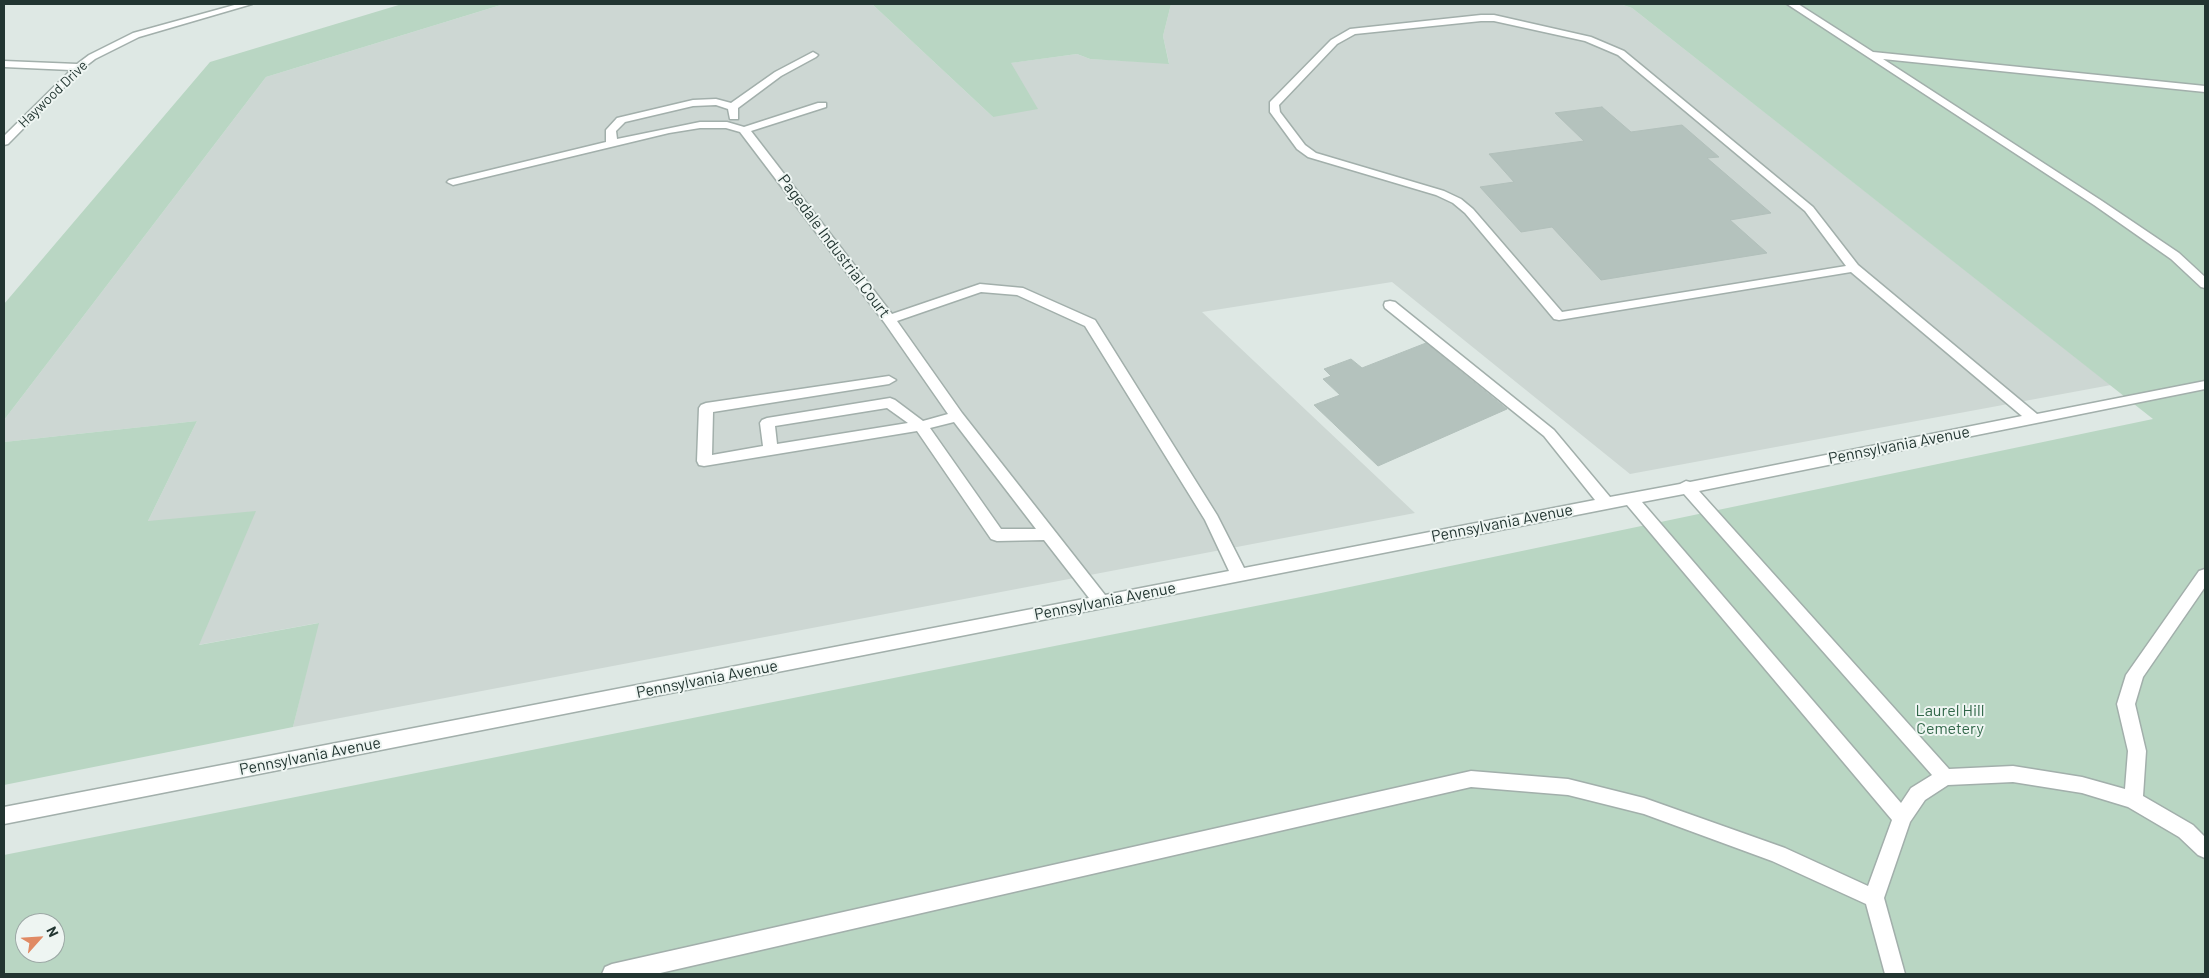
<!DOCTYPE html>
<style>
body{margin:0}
#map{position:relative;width:2209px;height:978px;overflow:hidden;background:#dee8e4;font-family:Barlow,sans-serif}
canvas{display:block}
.frame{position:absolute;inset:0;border:5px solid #223531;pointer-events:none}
.north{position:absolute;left:15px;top:913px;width:50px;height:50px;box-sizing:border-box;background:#eef5f2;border:1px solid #9ca8a5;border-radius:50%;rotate:64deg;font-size:14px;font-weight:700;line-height:20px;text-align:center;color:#223531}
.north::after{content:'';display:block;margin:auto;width:18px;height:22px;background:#e08a64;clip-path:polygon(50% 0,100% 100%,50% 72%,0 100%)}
</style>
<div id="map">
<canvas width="2209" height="978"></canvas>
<div class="frame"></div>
<div class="north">N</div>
</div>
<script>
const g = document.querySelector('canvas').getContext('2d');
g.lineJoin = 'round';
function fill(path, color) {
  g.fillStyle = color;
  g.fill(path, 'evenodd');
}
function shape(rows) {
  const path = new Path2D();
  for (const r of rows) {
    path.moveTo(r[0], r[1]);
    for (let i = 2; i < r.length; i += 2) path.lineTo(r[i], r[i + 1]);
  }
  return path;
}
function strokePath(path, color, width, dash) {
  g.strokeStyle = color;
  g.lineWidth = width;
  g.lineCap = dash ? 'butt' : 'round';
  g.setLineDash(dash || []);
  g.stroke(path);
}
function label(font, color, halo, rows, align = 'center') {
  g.font = font + ' Barlow,sans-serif';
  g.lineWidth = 4;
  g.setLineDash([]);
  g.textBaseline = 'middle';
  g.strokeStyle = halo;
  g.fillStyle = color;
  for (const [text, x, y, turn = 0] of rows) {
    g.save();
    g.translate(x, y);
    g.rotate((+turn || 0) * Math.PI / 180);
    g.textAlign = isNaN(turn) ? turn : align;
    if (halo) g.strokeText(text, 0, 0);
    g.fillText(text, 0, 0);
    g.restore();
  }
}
fill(shape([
 [504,4,872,4,993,117,1010,63,1077,54,1090,59,1169,63,1163,36,1171,4,1620,4,1632,8,2111,385,1630,474,1392,282,1202,312,1415,513,293,727,318,623,198,645,148,521,197,421,4,442,4,420,266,77]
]), '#cdd7d3');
fill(shape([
 [402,4,504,4,266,77,4,420,4,304,210,62],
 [872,4,1171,4,1163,36,1169,64,1090,59,1077,54,1011,63,1038,109,993,117],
 [1620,4,2205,4,2205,974,4,974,4,855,1321,593,2153,419,1632,8],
 [25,923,55,923,55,953,25,953],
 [197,421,148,521,256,511,199,645,319,623,293,727,4,785,4,442]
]), '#b9d6c3');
const building = shape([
 [1602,107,1631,132,1682,125,1719,157,1707,158,1771,213,1730,220,1767,253,1601,280,1552,227,1521,232,1480,187,1514,182,1489,154,1584,141,1555,113,1602,107],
 [1426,343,1507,409,1378,466,1314,405,1340,395,1323,379,1331,376,1324,369,1351,359,1362,368,1426,343]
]);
fill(building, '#b4c2bd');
strokePath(building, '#b2c0bb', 1);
const minor = shape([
 [238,4,252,4,139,37,95,59,82,69,8,144,4,145,4,136,71,70,4,67,4,61,77,64,89,55,133,33,238,4],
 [1787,4,1798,4,1873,52,2205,86,2205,92,1883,59,2102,201,2179,253,2205,277,2205,288,2201,287,2171,259,2094,205,1787,4],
 [1481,15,1494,15,1591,37,1624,51,1813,207,1858,265,2037,414,2205,381,2205,389,1699,491,1949,769,2013,766,2082,777,2125,789,2128,751,2117,704,2126,675,2199,571,2205,569,2205,587,2143,677,2135,704,2146,751,2143,796,2193,825,2205,837,2205,858,2198,855,2179,837,2128,807,2082,793,2013,782,1948,785,1925,800,1910,822,1884,898,1905,974,1885,974,1866,904,1772,861,1644,814,1568,795,1471,787,656,974,602,974,605,967,612,964,1471,771,1568,779,1644,798,1785,848,1868,886,1892,820,1627,505,4,824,4,807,1089,598,1044,540,997,541,991,539,917,431,704,466,699,465,697,461,699,408,701,405,706,403,889,376,896,380,889,384,713,412,712,455,763,446,760,423,762,420,767,418,890,398,895,400,923,421,948,414,884,322,740,132,726,128,700,128,669,133,453,185,447,182,449,180,606,142,606,130,617,118,693,100,716,99,731,103,775,72,813,52,818,55,816,57,781,76,738,108,738,119,730,119,728,109,716,105,693,106,625,122,616,131,617,139,700,122,727,122,744,127,818,103,826,103,826,107,751,131,892,314,980,284,1023,288,1095,320,1217,515,1244,568,1595,500,1544,436,1385,308,1384,305,1385,302,1390,301,1395,302,1554,430,1610,497,1680,484,1686,481,1690,482,2022,416,1851,272,1559,320,1554,319,1465,213,1453,203,1436,195,1308,157,1297,149,1270,112,1270,102,1331,40,1350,29,1481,15],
 [1481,21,1494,21,1585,41,1618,55,1805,211,1846,266,1562,312,1473,209,1461,199,1444,191,1316,153,1305,145,1280,112,1279,105,1337,44,1355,34,1481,21],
 [981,292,1017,295,1085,326,1205,520,1229,571,1105,595,962,413,897,321,981,292],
 [887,408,908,423,777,444,775,426,887,408],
 [954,422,1036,529,1001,529,930,428,954,422],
 [1684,494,1932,775,1911,788,1901,803,1642,502,1684,494]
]);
strokePath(minor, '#a2afab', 3);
fill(minor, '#fff');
label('14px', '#223531', '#eef5f2', [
 ["Haywood Drive",53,94,-44]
]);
label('16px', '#223531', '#eef5f2', [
 ["Pagedale Industrial Court",834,246,53],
 ["Pennsylvania Avenue",1899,445,-11],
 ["Pennsylvania Avenue",1502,523,-11],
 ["Pennsylvania Avenue",1105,601,-11],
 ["Pennsylvania Avenue",707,679,-11],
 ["Pennsylvania Avenue",310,756,-11]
]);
label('16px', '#316749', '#eef5f2', [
 ["Laurel Hill",1950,711],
 ["Cemetery",1950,729]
]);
</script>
